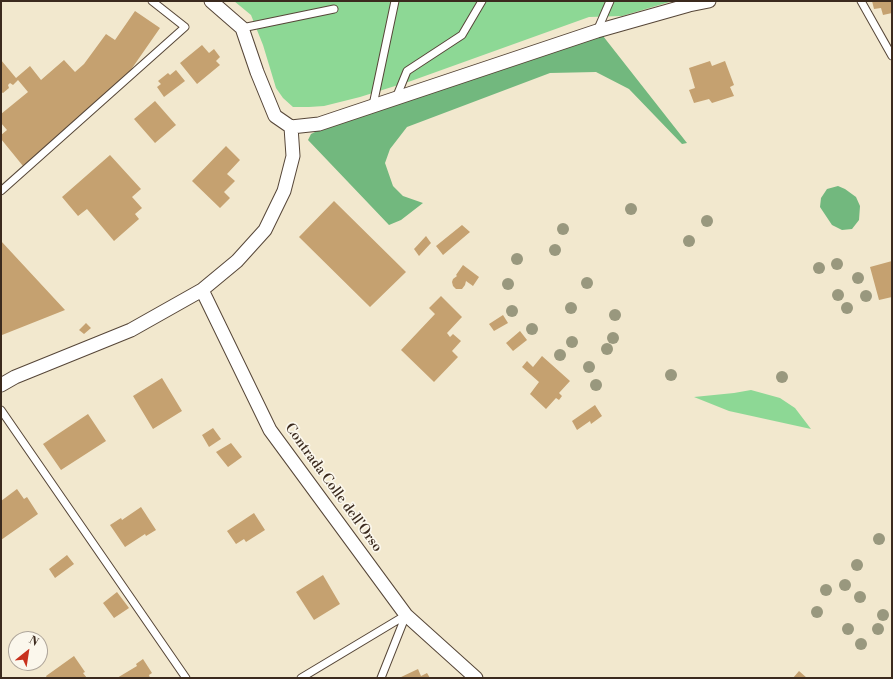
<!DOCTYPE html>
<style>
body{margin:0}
#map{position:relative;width:893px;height:679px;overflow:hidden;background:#f2e8ce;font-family:"Libre Bodoni",serif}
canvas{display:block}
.frame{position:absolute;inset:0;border:2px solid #3b2a1e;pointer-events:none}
.north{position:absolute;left:8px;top:631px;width:40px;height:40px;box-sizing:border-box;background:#fbf7ec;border:1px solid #aea59a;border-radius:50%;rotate:30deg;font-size:11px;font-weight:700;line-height:16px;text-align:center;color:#3b2a1e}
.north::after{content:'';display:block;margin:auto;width:14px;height:18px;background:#c8321e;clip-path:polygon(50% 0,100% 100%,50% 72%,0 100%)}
</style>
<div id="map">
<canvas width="893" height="679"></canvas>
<div class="frame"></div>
<div class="north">N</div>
</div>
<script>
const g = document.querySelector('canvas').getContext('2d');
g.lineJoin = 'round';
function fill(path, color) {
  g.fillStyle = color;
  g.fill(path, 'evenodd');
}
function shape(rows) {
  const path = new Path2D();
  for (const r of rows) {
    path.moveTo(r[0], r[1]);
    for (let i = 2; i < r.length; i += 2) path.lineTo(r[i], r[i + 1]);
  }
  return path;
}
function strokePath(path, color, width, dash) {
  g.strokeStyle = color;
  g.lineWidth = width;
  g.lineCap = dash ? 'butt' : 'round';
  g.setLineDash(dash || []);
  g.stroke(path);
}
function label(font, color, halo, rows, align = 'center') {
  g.font = font + ' "Libre Bodoni",serif';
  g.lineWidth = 3.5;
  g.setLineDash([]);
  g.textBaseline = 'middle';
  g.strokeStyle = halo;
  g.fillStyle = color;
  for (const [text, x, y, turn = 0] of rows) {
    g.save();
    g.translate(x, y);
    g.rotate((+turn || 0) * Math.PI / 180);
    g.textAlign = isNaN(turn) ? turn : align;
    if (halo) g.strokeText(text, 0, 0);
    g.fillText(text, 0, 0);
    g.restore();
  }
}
fill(shape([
 [234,1,673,1,622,16,589,17,411,81,360,97,324,106,309,107,293,107,283,98,276,88,263,45,251,15],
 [751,390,780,398,795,408,811,429,729,411,694,397,734,393]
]), '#8dd895');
fill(shape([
 [603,36,687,143,682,144,629,89,596,72,550,73,407,127,390,149,385,163,393,186,403,196,423,203,401,220,389,225,308,140,311,134,319,130,375,108],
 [838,186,845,189,856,197,860,206,859,220,852,229,842,230,832,225,820,207,821,198,827,189]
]), '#72b87e');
fill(shape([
 [872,1,892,1,892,13,883,15,881,8,874,9],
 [135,11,160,28,128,74,109,93,23,166,1,139,1,135,7,130,1,123,1,114,28,92,18,80,13,85,10,83,8,85,9,88,3,93,1,92,1,60,16,78,30,66,41,80,64,60,75,72,84,64,106,34,115,40],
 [202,45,209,53,214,49,220,57,216,61,220,65,197,84,180,63],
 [710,61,712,66,725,61,734,85,730,87,734,96,712,103,709,99,694,103,689,90,695,88,689,68],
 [176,70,185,81,164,97,157,87,161,84,158,81,168,73,170,75],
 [155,101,176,125,155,143,134,119],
 [226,146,240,160,227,174,235,181,224,192,230,198,220,208,192,181],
 [110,155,141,189,132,197,142,208,135,214,139,219,114,241,87,209,78,216,62,197],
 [334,201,406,272,370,307,299,237],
 [462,225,470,232,443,255,436,246],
 [426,236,431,243,419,256,414,249],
 [1,241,65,310,2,335,1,333],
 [892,261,892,297,879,300,870,267],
 [463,265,479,277,473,286,466,281,465,285,462,289,456,289,453,286,452,282,453,279,457,276,456,275],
 [441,296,462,317,447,333,450,337,453,334,461,341,452,351,458,357,434,382,401,350,435,314,429,308],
 [503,315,508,323,494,331,489,324],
 [86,323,91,328,84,334,79,330],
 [520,331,527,340,513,351,506,343],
 [542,356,570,381,559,393,562,396,559,400,556,398,546,409,530,394,539,382,522,367,527,361,533,367],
 [162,378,182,411,153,429,133,396],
 [595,405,602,416,591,424,590,421,577,430,572,421],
 [88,414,106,441,61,470,43,444],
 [213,428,221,439,209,447,202,435],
 [231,443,242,457,228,467,216,452],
 [17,489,24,499,27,497,38,514,1,540,1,501],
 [141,507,156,530,146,536,145,534,125,547,110,525,121,518,122,520],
 [254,513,265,530,246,542,244,539,236,544,227,531],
 [67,555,74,564,55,578,49,569],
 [323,575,340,604,314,620,296,592],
 [117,592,129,608,114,618,103,603],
 [74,656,85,672,83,673,87,678,47,678,46,676],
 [143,659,152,673,149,675,150,678,117,678,137,666,136,664],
 [418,669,421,676,427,673,430,678,399,678],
 [799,671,807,678,793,678]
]), '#c5a170');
const service = shape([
 [861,1,892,56],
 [242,28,334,9],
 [597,31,610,1],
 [396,98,407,71,462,35,482,1],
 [373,105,395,1],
 [1,191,185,27,152,1],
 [1,410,186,678],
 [301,678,406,615,381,678]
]);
const minor = shape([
 [291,127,319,124,597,31,689,5,709,1],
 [202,290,270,430,406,615,476,678],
 [1,385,15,377,131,330,202,290,237,261,265,230,284,191,293,156,291,127,275,116,257,72,242,28,211,1]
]);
strokePath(service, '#564638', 9);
strokePath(minor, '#564638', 15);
strokePath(service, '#fff', 7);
strokePath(minor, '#fff', 13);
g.fillStyle = '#99987e';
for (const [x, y] of [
 [631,209],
 [707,221],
 [563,229],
 [689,241],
 [555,250],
 [517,259],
 [837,264],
 [819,268],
 [858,278],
 [587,283],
 [508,284],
 [838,295],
 [866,296],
 [571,308],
 [847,308],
 [512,311],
 [615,315],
 [532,329],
 [613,338],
 [572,342],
 [607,349],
 [560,355],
 [589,367],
 [671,375],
 [782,377],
 [596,385],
 [879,539],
 [857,565],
 [845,585],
 [826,590],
 [860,597],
 [817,612],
 [883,615],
 [848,629],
 [878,629],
 [861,644]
]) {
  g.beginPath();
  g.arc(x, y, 6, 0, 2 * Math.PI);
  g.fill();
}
label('14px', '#3b2a1e', '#fbf7ec', [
 ["Contrada Colle dell'Orso",333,488,54]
]);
</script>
